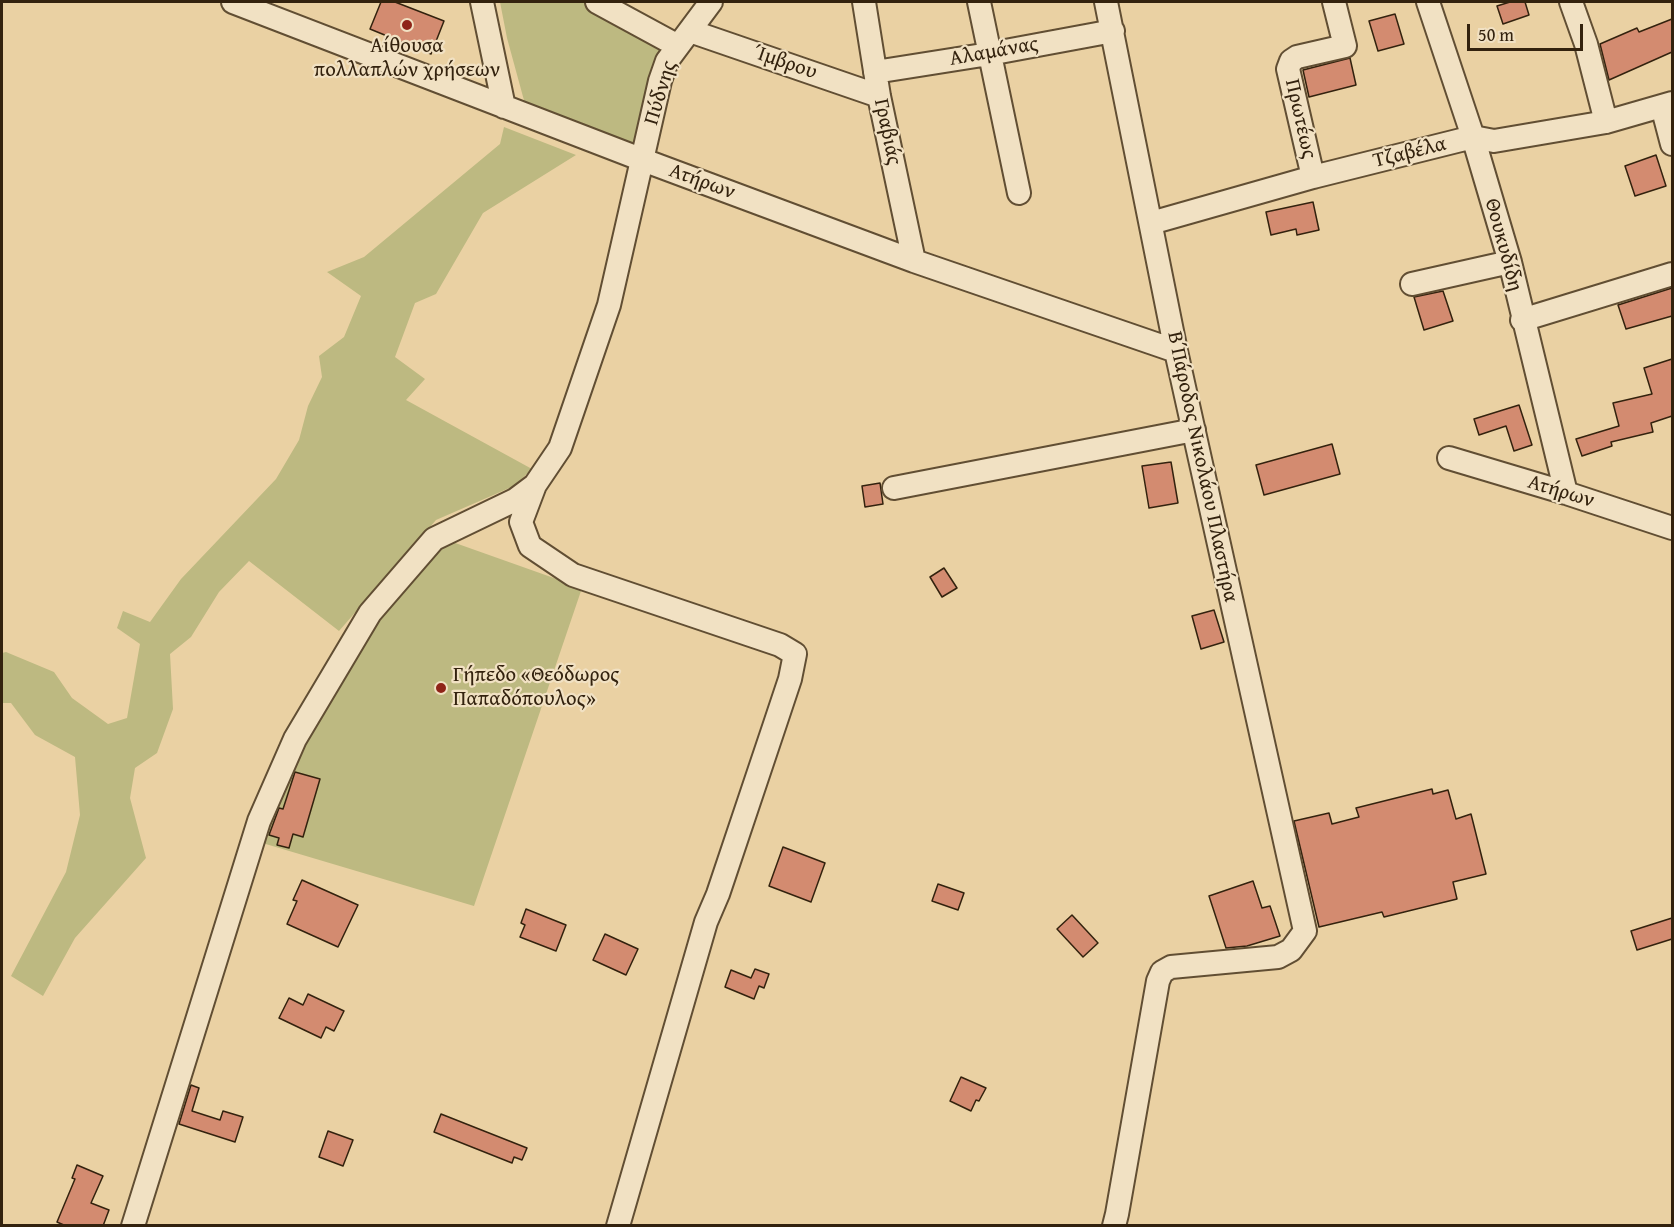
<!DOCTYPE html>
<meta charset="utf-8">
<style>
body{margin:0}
#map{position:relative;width:1674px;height:1227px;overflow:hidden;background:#ead1a3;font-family:"Gentium Book Plus",serif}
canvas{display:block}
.frame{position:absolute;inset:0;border:3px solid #33220e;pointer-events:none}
.scale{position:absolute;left:1467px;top:24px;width:116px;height:27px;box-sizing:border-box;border:3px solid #33220e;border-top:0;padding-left:8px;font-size:18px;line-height:21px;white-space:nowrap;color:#33220e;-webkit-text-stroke:4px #f1e1c3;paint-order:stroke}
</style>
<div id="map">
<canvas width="1674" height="1227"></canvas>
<div class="frame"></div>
<div class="scale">50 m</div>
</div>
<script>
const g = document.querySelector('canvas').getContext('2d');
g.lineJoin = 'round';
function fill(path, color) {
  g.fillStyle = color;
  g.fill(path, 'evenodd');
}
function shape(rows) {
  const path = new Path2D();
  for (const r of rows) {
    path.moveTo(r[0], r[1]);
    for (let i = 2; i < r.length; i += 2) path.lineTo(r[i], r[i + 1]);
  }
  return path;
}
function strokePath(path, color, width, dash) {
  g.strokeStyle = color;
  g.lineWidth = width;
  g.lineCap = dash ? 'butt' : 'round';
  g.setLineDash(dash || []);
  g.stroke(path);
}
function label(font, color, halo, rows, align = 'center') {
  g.font = font + ' "Gentium Book Plus",serif';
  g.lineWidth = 4.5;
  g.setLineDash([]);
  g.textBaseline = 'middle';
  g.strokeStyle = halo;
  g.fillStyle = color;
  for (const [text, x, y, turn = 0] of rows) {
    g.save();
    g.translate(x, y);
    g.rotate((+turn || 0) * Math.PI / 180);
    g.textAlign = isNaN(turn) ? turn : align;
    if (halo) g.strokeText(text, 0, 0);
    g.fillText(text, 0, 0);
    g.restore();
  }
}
fill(shape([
 [500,2,586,2,670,46,635,148,525,104,507,38],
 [504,127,576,155,483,213,436,294,415,303,395,357,425,379,406,400,532,469,514,486,436,520,339,631,249,561,219,592,191,637,170,654,173,709,157,753,135,768,130,798,146,858,75,938,43,996,11,976,66,872,80,815,75,757,35,735,11,703,2,703,2,653,6,652,54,672,72,698,108,724,127,718,140,644,117,628,123,611,150,622,181,579,276,479,299,440,308,406,322,377,319,356,344,337,361,296,327,272,364,257,500,144],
 [444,539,582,588,474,906,259,842,271,805,373,617]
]), '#bdb981');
const building = shape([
 [381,2,395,2,444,21,431,54,370,29,381,2],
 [1510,2,1525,2,1529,15,1503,24,1497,6,1510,2],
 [1395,14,1404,44,1378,51,1369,21,1395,14],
 [1672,19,1672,52,1609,80,1600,44,1637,28,1639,32,1672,19],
 [1350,58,1356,85,1309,97,1303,70,1350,58],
 [1656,155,1666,186,1635,196,1625,166,1656,155],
 [1313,202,1319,230,1297,235,1296,229,1271,235,1266,212,1313,202],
 [1672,288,1672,316,1626,329,1618,305,1672,288],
 [1443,291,1453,321,1424,330,1414,297,1443,291],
 [1672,359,1672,416,1651,423,1653,432,1611,442,1612,446,1582,456,1576,439,1619,426,1613,403,1652,394,1644,368,1672,359],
 [1519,405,1532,445,1514,451,1506,426,1479,435,1474,419,1519,405],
 [1332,444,1340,474,1264,495,1256,465,1332,444],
 [1171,462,1178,503,1149,508,1142,466,1171,462],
 [880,483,883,504,865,507,862,486,880,483],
 [944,568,957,588,942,597,930,577,944,568],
 [1214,610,1224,642,1201,649,1192,616,1214,610],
 [295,772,320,779,303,837,293,834,289,848,277,845,279,838,269,835,279,808,283,809,295,772],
 [1432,789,1433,794,1448,790,1456,819,1471,814,1486,874,1453,882,1457,899,1384,917,1382,912,1319,927,1294,821,1329,813,1332,824,1359,817,1356,808,1432,789],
 [783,847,825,863,811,902,769,886,783,847],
 [302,880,358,905,338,947,287,924,297,901,293,900,302,880],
 [1253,881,1262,908,1270,906,1280,936,1247,946,1226,948,1209,896,1253,881],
 [938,884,964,893,958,910,932,901,938,884],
 [526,909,566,925,556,951,520,937,525,925,521,923,526,909],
 [1072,915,1098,943,1083,957,1057,929,1072,915],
 [1672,918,1672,939,1637,950,1631,931,1672,918],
 [605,934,638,949,626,975,593,960,605,934],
 [755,969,769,974,764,988,759,986,754,999,725,987,731,970,751,978,755,969],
 [308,994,344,1011,334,1031,326,1027,321,1038,279,1018,289,998,303,1005,308,994],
 [961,1077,986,1088,979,1101,976,1100,971,1111,950,1101,961,1077],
 [191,1085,199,1088,192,1111,220,1120,223,1111,243,1117,235,1142,179,1124,191,1085],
 [441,1114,527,1148,522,1160,514,1157,512,1163,434,1132,441,1114],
 [328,1131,353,1140,343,1166,319,1157,328,1131],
 [77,1165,103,1176,91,1203,109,1210,103,1226,66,1226,57,1222,75,1179,72,1178,77,1165]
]);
fill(building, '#d38b70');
strokePath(building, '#33220e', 1.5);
const minor = shape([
 [233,2,643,160,914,261,1176,351],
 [482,2,504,107],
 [597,2,678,46],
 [864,2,879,96,914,261],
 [979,2,1019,193],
 [1106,2,1176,351,1305,931,1291,950,1278,957,1171,967,1162,972,1158,981,1117,1214,1114,1226],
 [1428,2,1473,137,1510,262,1566,493],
 [1571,2,1586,44,1606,122],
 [690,31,879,96],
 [875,72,989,54,1113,31],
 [1662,106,1672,144],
 [1313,177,1288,69,1291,61,1297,57,1345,46,1334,2],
 [1151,223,1313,177,1473,137,1494,141,1606,122,1672,103],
 [1412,284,1510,262],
 [1522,320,1672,274],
 [1449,458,1566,493,1672,528],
 [535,485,521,522,530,546,573,575,780,645,795,654,790,679,774,727,718,894,706,922,618,1226],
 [894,488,1194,430],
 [133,1226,259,821,295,739,370,613,434,539,515,500,535,485,560,448,609,305,660,81,667,61,711,2]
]);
strokePath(minor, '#614e33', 26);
strokePath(minor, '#f1e1c3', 22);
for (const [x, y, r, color] of [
 [407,25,6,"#8f2418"],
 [441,688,6,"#8f2418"]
]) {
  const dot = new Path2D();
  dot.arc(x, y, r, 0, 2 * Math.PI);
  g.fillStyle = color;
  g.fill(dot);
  strokePath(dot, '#f1e1c3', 2);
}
label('21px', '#33220e', '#f1e1c3', [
 ["Αίθουσα",407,47],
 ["πολλαπλών χρήσεων",407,71],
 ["Γήπεδο «Θεόδωρος",453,676,"left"],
 ["Παπαδόπουλος»",453,700,"left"]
]);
label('21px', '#33220e', '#f1e1c3', [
 ["Αλαμάνας",994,52,-10],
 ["Ίμβρου",785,63,19],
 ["Πύδνης",661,93,-73],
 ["Πρωτέως",1300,119,77],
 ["Γραβιάς",887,132,78],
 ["Τζαβέλα",1410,153,-14],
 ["Ατήρων",702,182,20],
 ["Θουκυδίδη",1503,245,75],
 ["Β΄ Πάροδος Νικολάου Πλαστήρα",1202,467,78],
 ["Ατήρων",1561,492,17]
]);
</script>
